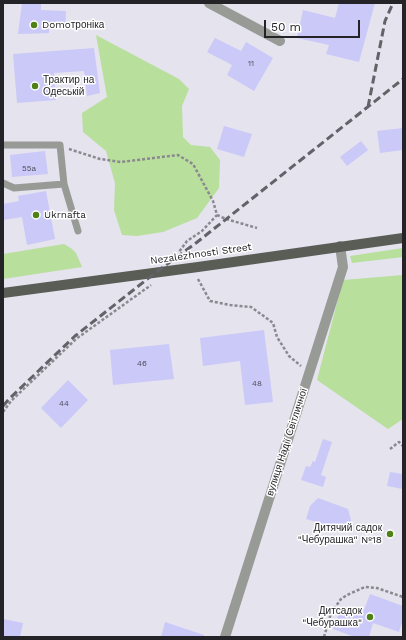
<!DOCTYPE html>
<meta charset="utf-8">
<style>
body{margin:0}
#map{position:relative;width:406px;height:640px;overflow:hidden;background:#e4e3ee;font-family:"Work Sans",sans-serif}
canvas{display:block}
.frame{position:absolute;inset:0;border:4px solid #242327;pointer-events:none}
.scale{position:absolute;left:264px;top:20px;width:96px;height:18px;box-sizing:border-box;border:2px solid #242327;border-top:0;padding-left:5px;font-size:12px;line-height:14px;white-space:nowrap;color:#242327;-webkit-text-stroke:3px #fff;paint-order:stroke}
</style>
<div id="map">
<canvas width="406" height="640"></canvas>
<div class="frame"></div>
<div class="scale">50 m</div>
</div>
<script>
const g = document.querySelector('canvas').getContext('2d');
g.lineJoin = 'round';
function fill(path, color) {
  g.fillStyle = color;
  g.fill(path, 'evenodd');
}
function shape(rows) {
  const path = new Path2D();
  for (const r of rows) {
    path.moveTo(r[0], r[1]);
    for (let i = 2; i < r.length; i += 2) path.lineTo(r[i], r[i + 1]);
  }
  return path;
}
function strokePath(path, color, width, dash) {
  g.strokeStyle = color;
  g.lineWidth = width;
  g.lineCap = dash ? 'butt' : 'round';
  g.setLineDash(dash || []);
  g.stroke(path);
}
function label(font, color, halo, rows, align = 'center') {
  g.font = font + ' "Work Sans",sans-serif';
  g.lineWidth = 3;
  g.setLineDash([]);
  g.textBaseline = 'middle';
  g.strokeStyle = halo;
  g.fillStyle = color;
  for (const [text, x, y, turn = 0] of rows) {
    g.save();
    g.translate(x, y);
    g.rotate((+turn || 0) * Math.PI / 180);
    g.textAlign = isNaN(turn) ? turn : align;
    if (halo) g.strokeText(text, 0, 0);
    g.fillText(text, 0, 0);
    g.restore();
  }
}
fill(shape([
 [96,35,179,79,189,89,182,106,183,137,191,145,210,147,220,160,219,188,197,218,163,232,137,236,122,235,114,210,115,183,106,151,83,132,82,113,107,97],
 [64,244,72,249,76,253,82,267,3,279,3,254],
 [403,248,403,257,352,263,350,256],
 [403,275,403,419,388,429,317,380,343,280]
]), '#b8df9c');
fill(shape([
 [22,3,41,3,41,10,66,11,65,29,49,28,49,33,18,34],
 [339,3,375,3,359,62,326,54,329,45,297,38,303,10,335,18],
 [215,38,241,51,246,42,273,58,254,91,227,75,232,65,207,52],
 [94,48,100,93,87,96,84,71,54,73,56,100,17,103,13,54],
 [224,126,252,134,244,157,217,149],
 [403,128,403,150,380,153,377,131],
 [361,141,368,150,347,166,340,157],
 [45,151,48,174,12,177,10,155],
 [46,191,55,239,27,245,22,217,3,220,3,204,19,201,18,196],
 [264,330,273,402,245,405,240,361,203,366,200,338],
 [169,344,174,379,113,385,110,350],
 [68,380,88,400,61,428,41,408],
 [323,439,332,442,321,475,326,477,323,487,301,480,306,466,310,467,313,461,315,462],
 [390,472,403,474,403,489,387,486],
 [318,498,348,509,352,524,350,532,306,519,310,506],
 [370,594,403,606,403,619,399,632,373,623,369,637,355,637,333,629,341,607,362,615],
 [3,619,23,623,20,637,3,637],
 [165,622,204,635,204,637,161,637]
]), '#cbc9f8');
strokePath(shape([
 [69,149,100,159,121,162,178,155,193,164,213,201,217,215,202,231,187,241,179,252],
 [217,215,226,219,257,228],
 [198,279,210,301,230,305,251,307,265,317,273,323,277,337,289,356,301,366],
 [3,412,11,401,76,339,151,285],
 [390,449,399,442,403,446],
 [324,637,331,613,341,599,347,595,365,587,377,588,403,597]
]), '#8a8990', 2.5, [3, 2]);
strokePath(shape([
 [3,145,60,145,64,184],
 [3,183,14,188,64,184,78,231]
]), '#989a96', 7);
strokePath(shape([
 [209,3,280,41],
 [225,637,343,267,340,246]
]), '#989a96', 10);
strokePath(shape([
 [3,293,198,267,403,238]
]), '#595d56', 10);
strokePath(shape([
 [368,107,385,21,393,3],
 [3,406,9,399,75,336,155,273,196,243,403,79]
]), '#636268', 3, [8, 4]);
for (const [x, y, r, color] of [
 [34,25,4,"#4e8216"],
 [35,86,4,"#4e8216"],
 [36,215,4,"#4e8216"],
 [390,534,4,"#4e8216"],
 [370,617,4,"#4e8216"]
]) {
  const dot = new Path2D();
  dot.arc(x, y, r, 0, 2 * Math.PI);
  g.fillStyle = color;
  g.fill(dot);
  strokePath(dot, '#fff', 1.5);
}
label('8px', '#4e4c5b', null, [
 ["11",251,64],
 ["55а",29,169],
 ["46",142,364],
 ["48",257,384],
 ["44",64,404]
]);
label('10px', '#242327', '#fff', [
 ["Domoтроніка",42,25],
 ["Трактир на",43,80],
 ["Одеській",43,92],
 ["Ukrnafta",44,215],
 ["Дитячий садок",382,528,"right"],
 ["\"Чебурашка\" №18",382,540,"right"],
 ["Дитсадок",362,611,"right"],
 ["\"Чебурашка\"",362,623,"right"]
], 'left');
label('10px', '#242327', '#fff', [
 ["Nezalezhnosti Street",201,254,-8],
 ["вулиця Надії Світличної",287,442,-72]
]);
</script>
